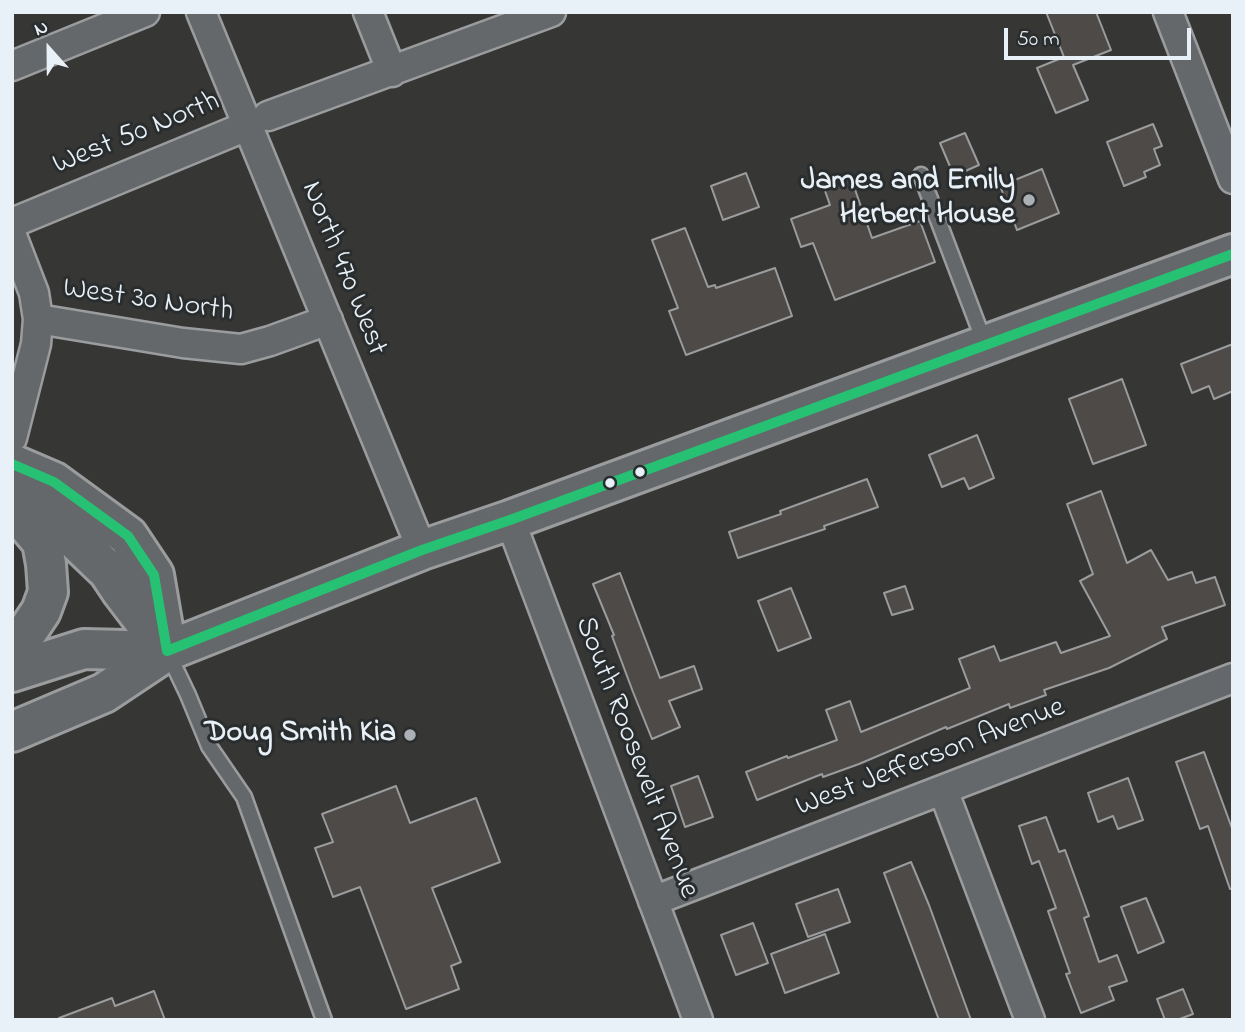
<!DOCTYPE html>
<style>
body{margin:0}
#map{position:relative;width:1245px;height:1032px;overflow:hidden;background:#363635;font-family:"Indie Flower",sans-serif}
canvas{display:block}
.frame{position:absolute;inset:0;border:14px solid #e8f1f8;pointer-events:none}
.north{position:absolute;left:14px;top:14px;width:70px;height:70px;-webkit-text-stroke:5px #2a2d2e;paint-order:stroke;rotate:339deg;font-size:19px;font-weight:700;line-height:28px;text-align:center;color:#e8f1f8}
.north::after{content:'';display:block;margin:auto;width:24px;height:32px;background:#e8f1f8;clip-path:polygon(50% 0,100% 100%,50% 72%,0 100%)}
.scale{position:absolute;left:1004px;top:28px;width:187px;height:32px;box-sizing:border-box;border:4px solid #e8f1f8;border-top:0;padding-left:9px;font-size:21px;line-height:24px;white-space:nowrap;color:#e8f1f8;-webkit-text-stroke:5px #2a2d2e;paint-order:stroke}
</style>
<div id="map">
<canvas width="1245" height="1032"></canvas>
<div class="frame"></div>
<div class="north">N</div>
<div class="scale">50 m</div>
</div>
<script>
const g = document.querySelector('canvas').getContext('2d');
g.lineJoin = 'round';
function fill(path, color) {
  g.fillStyle = color;
  g.fill(path, 'evenodd');
}
function shape(rows) {
  const path = new Path2D();
  for (const r of rows) {
    path.moveTo(r[0], r[1]);
    for (let i = 2; i < r.length; i += 2) path.lineTo(r[i], r[i + 1]);
  }
  return path;
}
function strokePath(path, color, width, dash) {
  g.strokeStyle = color;
  g.lineWidth = width;
  g.lineCap = dash ? 'butt' : 'round';
  g.setLineDash(dash || []);
  g.stroke(path);
}
function label(font, color, halo, rows, align = 'center') {
  g.font = font + ' "Indie Flower",sans-serif';
  g.lineWidth = 6;
  g.setLineDash([]);
  g.textBaseline = 'middle';
  g.strokeStyle = halo;
  g.fillStyle = color;
  for (const [text, x, y, turn = 0] of rows) {
    g.save();
    g.translate(x, y);
    g.rotate((+turn || 0) * Math.PI / 180);
    g.textAlign = isNaN(turn) ? turn : align;
    if (halo) g.strokeText(text, 0, 0);
    g.fillText(text, 0, 0);
    g.restore();
  }
}
const building = shape([
 [1046,12,1096,12,1111,50,1073,65,1088,100,1056,113,1037,68,1064,57,1046,12],
 [1153,124,1162,146,1154,149,1160,165,1144,172,1146,177,1124,186,1107,142,1153,124],
 [965,133,979,165,954,176,940,143,965,133],
 [1042,169,1059,213,1017,230,1000,186,1042,169],
 [746,173,759,207,723,220,711,186,746,173],
 [851,178,872,238,920,221,935,262,835,300,813,243,801,247,791,219,830,205,824,188,851,178],
 [685,228,708,287,715,285,716,288,775,268,792,316,686,355,669,311,678,308,652,240,685,228],
 [1233,344,1233,391,1214,399,1209,386,1192,393,1181,364,1233,344],
 [1122,379,1146,445,1093,464,1069,399,1122,379],
 [977,435,994,478,969,489,964,478,942,487,929,455,977,435],
 [867,479,878,507,824,526,825,529,738,558,729,532,781,514,780,511,867,479],
 [1101,491,1127,563,1151,550,1168,580,1192,572,1196,583,1215,577,1225,605,1162,627,1167,639,1109,668,1044,690,1046,695,1010,708,1009,704,947,729,946,727,859,764,823,777,822,774,757,800,746,772,787,756,788,758,837,740,826,710,850,701,861,732,970,688,959,659,994,646,1000,661,1056,642,1061,653,1110,636,1080,581,1093,574,1067,504,1101,491],
 [620,573,660,678,694,666,702,689,669,701,680,727,652,739,633,692,612,636,614,635,593,584,620,573],
 [905,586,913,609,892,615,884,593,905,586],
 [791,588,811,638,778,651,758,601,791,588],
 [1204,752,1233,831,1233,888,1230,889,1208,826,1200,829,1176,762,1204,752],
 [698,776,713,817,685,827,671,786,698,776],
 [1128,778,1143,820,1118,829,1113,816,1098,822,1088,793,1128,778],
 [396,786,410,823,476,798,500,862,432,888,461,962,451,966,459,989,406,1009,360,887,333,897,315,848,333,842,322,814,396,786],
 [1046,817,1059,852,1065,850,1089,916,1084,918,1099,962,1117,955,1127,981,1109,987,1114,1000,1081,1013,1066,974,1070,973,1048,911,1056,908,1039,861,1032,864,1019,826,1046,817],
 [911,862,929,905,971,1020,939,1020,884,873,911,862],
 [838,889,850,922,808,937,796,904,838,889],
 [1146,898,1164,942,1138,953,1121,907,1146,898],
 [753,923,768,963,736,975,721,935,753,923],
 [825,934,839,973,785,993,771,954,825,934],
 [1183,989,1193,1014,1177,1020,1165,1020,1157,999,1183,989],
 [154,991,165,1020,59,1020,59,1018,112,998,115,1006,154,991]
]);
fill(building, '#4d4a48');
strokePath(building, '#9b9c9e', 2);
const service = shape([
 [921,175,985,344],
 [168,653,188,695,209,746,244,797,324,1020]
]);
const minor = shape([
 [201,12,422,550],
 [368,12,392,72],
 [1168,12,1233,179],
 [12,66,145,12],
 [268,116,551,12],
 [12,223,247,126],
 [12,236,34,293,38,319,36,344,12,438],
 [38,319,183,343,241,349,270,341,328,320],
 [510,520,698,1020],
 [943,790,1030,1020],
 [653,901,1233,678]
]);
const primary = shape([
 [12,464,54,482,128,536,154,575,167,651],
 [12,500,25,503,60,525,108,571,122,592,164,647],
 [12,514,25,522,42,542,46,564,48,592,41,611,29,629,12,645],
 [12,672,84,649,167,651],
 [12,732,104,693,167,651,422,550,510,520,1233,254]
]);
strokePath(service, '#9b9c9e', 19);
strokePath(minor, '#9b9c9e', 33);
strokePath(primary, '#9b9c9e', 44);
strokePath(service, '#65686b', 14);
strokePath(minor, '#65686b', 28);
strokePath(primary, '#65686b', 38);
strokePath(shape([
 [12,464,54,482,128,536,154,575,167,651],
 [167,651,422,550,510,520,1233,254]
]), '#26c172', 10);
for (const [x, y, r, color] of [
 [1029,200,7,"#aab0b4"],
 [640,472,6,"#e8f1f8"],
 [610,483,6,"#e8f1f8"],
 [410,735,7,"#aab0b4"]
]) {
  const dot = new Path2D();
  dot.arc(x, y, r, 0, 2 * Math.PI);
  g.fillStyle = color;
  g.fill(dot);
  strokePath(dot, '#2a2d2e', 2.5);
}
label('30px', '#e8f1f8', '#2a2d2e', [
 ["West 50 North",137,135,-22],
 ["North 470 West",342,269,68],
 ["West 30 North",148,302,8],
 ["South Roosevelt Avenue",635,758,69],
 ["West Jefferson Avenue",931,759,-21]
]);
label('bold 30px', '#e8f1f8', '#2a2d2e', [
 ["James and Emily",1015,183],
 ["Herbert House",1015,217],
 ["Doug Smith Kia",396,735]
], 'right');
</script>
